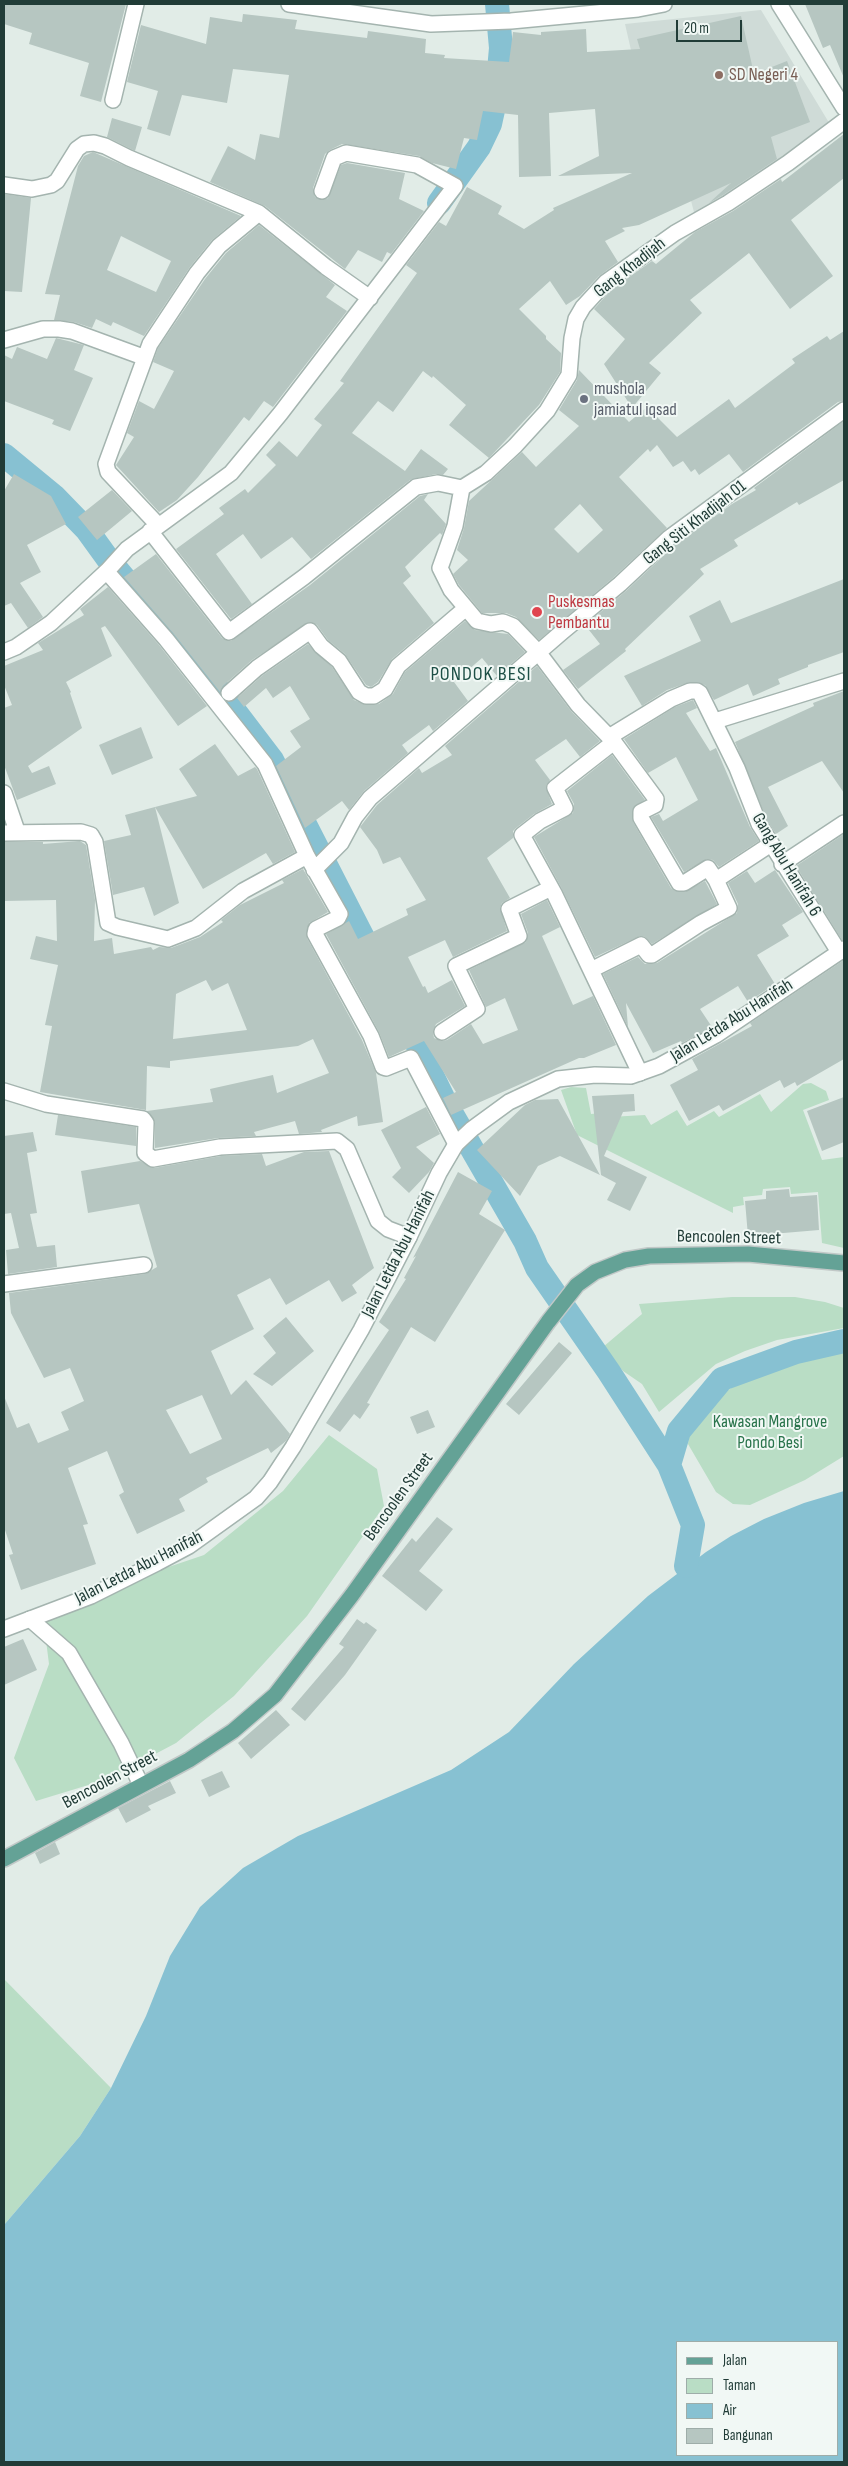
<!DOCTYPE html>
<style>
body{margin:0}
#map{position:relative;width:848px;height:2466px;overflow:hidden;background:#e1ece7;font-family:"Sofia Sans Condensed",sans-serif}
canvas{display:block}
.frame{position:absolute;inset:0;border:5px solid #213c37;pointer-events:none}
.legend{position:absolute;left:676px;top:2341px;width:162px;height:115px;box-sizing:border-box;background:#f1f8f5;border:1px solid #9eada9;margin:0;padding:6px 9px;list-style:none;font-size:15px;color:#213c37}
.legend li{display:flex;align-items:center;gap:10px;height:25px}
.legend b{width:25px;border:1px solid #9eada9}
.scale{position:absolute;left:676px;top:20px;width:66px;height:22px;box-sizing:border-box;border:2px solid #213c37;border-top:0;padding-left:6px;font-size:15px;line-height:18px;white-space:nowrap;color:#213c37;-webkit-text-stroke:4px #f1f8f5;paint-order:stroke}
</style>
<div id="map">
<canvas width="848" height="2466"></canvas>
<div class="frame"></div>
<ul class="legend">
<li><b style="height:6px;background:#64a296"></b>Jalan</li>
<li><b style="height:14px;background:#b9ddc5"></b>Taman</li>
<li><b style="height:14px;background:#87c1d2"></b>Air</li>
<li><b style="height:14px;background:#b6c6c1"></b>Bangunan</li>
</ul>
<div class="scale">20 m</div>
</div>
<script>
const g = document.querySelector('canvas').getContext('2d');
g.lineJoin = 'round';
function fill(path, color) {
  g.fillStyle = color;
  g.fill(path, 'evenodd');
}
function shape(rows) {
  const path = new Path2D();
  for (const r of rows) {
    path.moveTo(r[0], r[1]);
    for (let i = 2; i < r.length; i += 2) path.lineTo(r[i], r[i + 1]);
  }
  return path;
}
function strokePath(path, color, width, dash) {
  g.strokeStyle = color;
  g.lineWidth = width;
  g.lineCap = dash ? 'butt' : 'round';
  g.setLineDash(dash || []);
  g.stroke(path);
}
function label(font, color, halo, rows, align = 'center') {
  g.font = font + ' "Sofia Sans Condensed",sans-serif';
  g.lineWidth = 4;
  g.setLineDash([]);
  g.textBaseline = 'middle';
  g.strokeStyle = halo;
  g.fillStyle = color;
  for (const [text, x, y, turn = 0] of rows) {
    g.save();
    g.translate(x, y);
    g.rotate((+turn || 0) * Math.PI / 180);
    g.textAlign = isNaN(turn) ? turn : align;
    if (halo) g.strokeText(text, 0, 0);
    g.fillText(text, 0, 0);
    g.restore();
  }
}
fill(shape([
 [761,10,831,126,695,216,689,193,665,198,625,24]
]), '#cfdbd7');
fill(shape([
 [811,1083,826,1091,829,1100,803,1110,822,1160,844,1157,844,1248,822,1243,818,1192,791,1194,790,1187,763,1189,762,1195,743,1197,744,1205,733,1207,733,1213,577,1135,561,1090,571,1087,586,1088,591,1114,609,1112,610,1117,645,1115,651,1125,677,1110,687,1126,714,1111,719,1117,760,1094,771,1112,803,1084],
 [732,1297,795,1297,825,1302,844,1308,844,1328,777,1340,745,1351,716,1364,659,1412,642,1384,623,1371,603,1347,642,1314,639,1304],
 [844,1348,844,1456,805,1480,750,1505,733,1504,716,1492,688,1444,689,1435,696,1419,714,1398,747,1379,817,1355],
 [329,1435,377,1469,384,1506,307,1616,234,1696,176,1743,108,1779,36,1801,14,1758,49,1664,43,1617,142,1576,204,1555,283,1491],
 [4,1979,111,2088,80,2136,4,2225]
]), '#b9ddc5');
fill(shape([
 [844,1491,844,2462,4,2462,4,2225,80,2136,111,2088,146,2016,170,1956,200,1907,243,1868,298,1836,451,1770,509,1732,574,1664,648,1596,706,1552,731,1536,764,1519,804,1503],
 [677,2342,837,2342,837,2455,677,2455]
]), '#87c1d2');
strokePath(shape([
 [439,203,479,147,490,124,497,92,501,48,497,4],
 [4,455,55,497,87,530,108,559,224,697,272,760,377,965],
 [403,1015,445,1102,525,1241,537,1268,609,1372,669,1465,693,1525,686,1566],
 [669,1465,679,1431,722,1379,796,1352,844,1341]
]), '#87c1d2', 24);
fill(shape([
 [4,4,126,4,101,102,80,96,89,63,29,44,32,33,4,24],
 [805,4,844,4,844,78,830,45,823,48],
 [243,14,297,20,295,29,367,38,368,31,426,39,425,53,445,55,444,58,509,62,513,32,541,35,541,32,586,29,587,52,640,49,637,39,741,16,754,74,787,61,810,122,771,137,777,159,723,195,709,203,731,183,639,225,622,228,625,231,605,241,618,262,599,276,580,296,566,305,550,281,519,309,546,336,546,339,561,353,560,372,539,405,489,458,449,425,466,405,433,376,432,378,423,371,393,412,378,401,352,433,405,471,421,449,448,469,443,475,436,474,410,480,311,559,292,537,261,559,243,534,216,554,252,604,231,619,176,549,224,514,219,508,245,489,248,493,276,465,266,455,279,441,297,457,322,425,314,419,344,383,340,381,417,273,406,265,439,222,446,226,467,187,502,206,498,214,524,229,554,210,553,208,632,173,558,176,599,156,595,109,549,113,551,176,519,177,518,115,483,111,477,140,464,138,456,169,432,163,419,156,342,144,330,150,325,154,313,188,315,197,323,200,328,198,341,165,347,163,405,173,399,199,424,211,391,254,387,252,382,262,358,250,345,269,265,206,210,182,228,146,255,160,260,134,279,138,289,75,233,69,227,103,182,95,170,136,147,129,158,91,127,82,141,25,206,44,210,17,242,22],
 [112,118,142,127,135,151,107,137],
 [844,134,844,178,791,220,833,276,790,309,749,253,690,300,702,313,649,363,661,373,632,408,604,364,625,339,594,309,612,289,652,261,656,264,695,232,733,211,781,179,782,182],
 [93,152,241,216,212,240,190,267,144,336,113,322,111,326,96,319,92,328,74,322,54,320,60,295,45,294,78,166,84,156],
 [121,236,171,261,156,292,107,270],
 [4,194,31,198,22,292,4,291],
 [259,225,335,285,326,297,347,311,273,407,264,401,249,421,244,417,198,477,177,500,159,512,116,465,134,437,127,433,139,401,154,409,174,371,153,362,158,348,205,279,226,253],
 [844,331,844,401,838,402,743,472,729,454,699,475,695,469,691,472,683,461,673,467,657,445,650,452,648,449,619,477,667,528,614,577,539,640,516,617,506,613,482,613,459,585,453,574,468,560,457,550,464,528,469,501,522,452,536,467,579,426,559,410,577,380,579,370,629,422,647,407,677,437,729,399,735,408,795,363,792,359,827,336,830,340],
 [580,504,603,530,578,553,554,529],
 [56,338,84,345,74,370,93,378,70,431,52,424,54,420,4,401,4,355,12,359,17,347,47,359],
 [844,421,844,480,799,505,797,502,734,540,738,546,700,569,704,574,625,649,626,651,578,689,563,670,600,644,585,625,626,591,675,545,732,504,756,490,754,488],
 [14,474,51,496,66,524,27,545,41,572,20,583,43,617,28,628,11,603,4,606,4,491],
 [112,490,132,511,97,540,78,517],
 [428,494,424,500,446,524,442,535,440,533,405,567,411,576,403,583,434,623,392,659,378,682,371,687,366,685,345,654,328,640,317,625,310,622,252,660,223,686,220,692,173,633,124,577,156,554,222,638,231,641,310,585,420,496],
 [844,579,844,652,808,665,808,667,778,679,780,684,753,696,748,684,714,700,705,685,690,682,667,690,642,706,624,676,701,641,689,616,720,600,731,623],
 [108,587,159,645,207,706,178,726,105,626,101,628,112,656,66,682,71,692,70,693,82,728,28,766,32,773,49,766,56,784,17,800,4,765,4,708,12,705,4,685,4,666,43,650,38,643,84,615,80,609],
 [465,621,475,630,508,634,525,652,497,676,482,658,454,682,468,701,433,731,429,725,402,745,408,753,364,791,349,810,342,801,305,828,276,766,301,747,290,731,310,719,290,686,273,698,266,688,244,707,237,698,263,675,308,644,332,667,354,700,366,705,379,704,393,694,405,672],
 [537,666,571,711,600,741,580,757,566,739,535,760,550,780,546,788,552,804,534,814,516,828,513,831,513,838,487,858,510,898,502,903,500,908,507,931,453,957,445,940,408,957,423,987,425,986,428,993,452,980,465,1006,436,1024,433,1032,434,1038,442,1041,447,1040,471,1024,483,1044,518,1030,505,998,486,1007,469,970,526,942,528,933,521,914,547,900,560,927,542,936,573,1005,593,996,616,1045,584,1058,579,1058,451,1115,443,1098,456,1092,424,1041,389,1057,379,1032,326,934,349,921,358,939,408,915,406,909,426,900,400,857,383,864,377,850,360,827,377,805,419,768,422,773,452,755,445,746],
 [844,691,844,793,822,761,768,787,788,826,776,834,767,820,735,742,814,706,813,703],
 [693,700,697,708,686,713,710,751,716,748,750,827,759,841,719,867,713,860,707,859,684,872,651,817,659,814,663,821,698,800,676,757,648,773,624,739,675,707],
 [141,727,153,758,112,775,99,745],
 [215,744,238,776,255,767,257,769,295,852,273,864,266,853,203,889,155,807,197,796,179,769],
 [612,755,645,800,633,808,633,822,671,888,675,891,685,892,705,881,717,904,652,944,645,937,640,936,595,957,562,889,534,837,573,813,574,804,567,791],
 [155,807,179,903,154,916,144,887,113,895,104,841,131,835,125,815],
 [844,834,844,940,842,940,796,866],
 [80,841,86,845,95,900,94,941,112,938,114,954,151,947,153,950,159,947,171,948,200,937,223,922,221,920,240,905,284,883,282,880,303,869,328,912,309,923,307,938,362,1040,376,1073,383,1122,358,1126,357,1116,321,1130,322,1132,299,1134,295,1121,254,1132,256,1136,218,1138,155,1148,155,1123,147,1111,213,1102,210,1089,273,1075,277,1093,329,1073,313,1039,298,1046,170,1061,170,1068,147,1066,146,1110,40,1092,52,1026,45,1025,58,965,30,959,36,936,57,941,56,900,4,901,4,842,43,842,43,844],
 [206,980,212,991,228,983,247,1030,173,1039,176,994],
 [775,870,803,912,782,925,789,936,757,955,775,984,748,1002,738,986,700,1009,712,1027,682,1043,681,1041,653,1053,626,1003,628,1027,603,974,638,957,645,964,657,963,737,913,738,904,728,883,747,871,755,883],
 [844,960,844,1059,797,1086,795,1082,784,1088,780,1080,723,1111,719,1105,689,1121,670,1085,698,1070,692,1059,752,1026,750,1023],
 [634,1094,635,1111,623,1112,604,1156,647,1177,630,1211,607,1200,616,1183,601,1175,592,1096],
 [844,1097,844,1142,822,1151,807,1111],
 [558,1099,600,1175,560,1156,538,1166,520,1196,477,1150,525,1105,535,1100],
 [426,1107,440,1134,416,1147,434,1163,429,1172,409,1193,392,1177,401,1168,381,1130],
 [58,1115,136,1127,136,1146,55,1135],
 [33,1132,37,1151,27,1153,37,1213,30,1214,37,1247,55,1245,57,1267,8,1274,6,1250,19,1248,11,1213,4,1214,4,1136],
 [329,1151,374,1268,352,1285,357,1293,342,1302,329,1280,286,1305,270,1278,237,1295,254,1329,211,1351,231,1395,246,1380,290,1434,286,1441,271,1453,268,1448,206,1478,208,1482,179,1499,185,1511,137,1534,119,1495,124,1492,107,1451,68,1468,88,1524,83,1525,96,1564,21,1590,9,1555,13,1554,4,1527,4,1396,17,1428,29,1423,38,1443,69,1430,61,1412,84,1401,70,1368,44,1378,11,1313,9,1293,145,1274,157,1267,139,1204,88,1213,81,1171,140,1161,154,1168,221,1156,262,1154,266,1166,304,1152],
 [202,1395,222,1439,190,1454,166,1410],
 [458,1172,492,1191,479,1214,505,1230,435,1342,411,1327,367,1403,370,1404,360,1419,354,1414,340,1432,326,1423,389,1330,379,1322,406,1279,404,1278,416,1256,413,1258],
 [789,1189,790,1197,817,1195,819,1230,748,1236,745,1201,766,1199,766,1191],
 [286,1317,314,1351,272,1386,253,1374,276,1353,263,1336],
 [559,1342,572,1353,519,1415,506,1404],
 [428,1410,435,1427,417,1434,410,1417],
 [437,1517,453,1529,419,1571,443,1590,426,1611,382,1576,412,1538,416,1542],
 [357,1619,364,1624,366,1622,377,1630,345,1675,305,1721,291,1709,344,1647,339,1644],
 [23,1639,37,1670,4,1685,4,1647],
 [276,1710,290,1725,251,1759,238,1743],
 [222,1771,230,1787,209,1797,201,1780],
 [170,1781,176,1793,148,1806,151,1810,126,1823,118,1808],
 [55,1842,60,1854,40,1864,35,1853]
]), '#b6c6c1');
const minor = shape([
 [113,100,136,4],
 [4,185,32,189,51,185,57,181,77,149,84,144,94,143,105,146,129,158,259,213],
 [4,340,43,329,59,329,72,331,143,357],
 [462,488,455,526,440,568,451,590,477,621,491,624,503,622,513,626,538,652,578,705,614,742,656,799,655,805,641,812,641,818,679,883,684,883,708,868,716,880],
 [462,488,486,473,515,446,547,411,569,375,572,338,576,319,583,307,606,282,675,233,728,203,788,163,844,121],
 [158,525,108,472,106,464,150,344,197,273,219,246,259,213,326,267,370,298],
 [150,531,229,632,304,577,416,487,438,483,462,488],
 [107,572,166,639,265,764,307,856,340,914,338,918,316,929,315,934,371,1036,383,1067,386,1068,411,1058,456,1144],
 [4,652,16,647,51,623,108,570,127,549,231,473,280,414,455,186,417,165,346,153,334,158,322,191],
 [229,693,257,668,310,631,321,646,339,661,359,692,366,696,374,696,385,689,398,666,466,608],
 [715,721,844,681],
 [609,737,671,699,690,691,697,691,700,693,737,768,759,824,839,952],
 [614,742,555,788,565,808,540,821,522,835,554,893,640,1073],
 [4,793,17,831],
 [4,833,81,832,91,835,95,842,108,923,117,927,168,939,196,928,243,891,307,856],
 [782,864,844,823],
 [314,870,341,843,355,817,370,798,562,632,620,584,669,538,844,410],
 [591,970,641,945,649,955,652,955,701,923,729,908,716,880,771,844],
 [442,1032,477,1009,456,966,519,936,509,909,551,888],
 [4,1091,46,1104,143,1119,146,1123,145,1153,153,1159,220,1147,337,1141,347,1149,378,1221,388,1229,409,1237],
 [4,1284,144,1265],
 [30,1619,69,1653,121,1743,141,1785]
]);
const tertiary = shape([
 [289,4,431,24,511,21,638,9,664,4],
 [779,4,844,108],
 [4,1629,91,1596,157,1563,189,1546,256,1498,270,1482,293,1447,361,1330,409,1237,439,1173,456,1144,472,1129,509,1102,558,1079,595,1075,631,1076,659,1066,716,1035,844,949]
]);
const primary = shape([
 [4,1859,189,1760,233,1731,275,1695,352,1595,548,1322,577,1285,595,1272,625,1260,649,1256,748,1254,844,1263]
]);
strokePath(minor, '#a4b4af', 18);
strokePath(tertiary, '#a4b4af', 18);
strokePath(primary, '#c1c8c7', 18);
strokePath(minor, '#fff', 15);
strokePath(tertiary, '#fff', 15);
strokePath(primary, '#64a296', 15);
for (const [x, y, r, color] of [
 [719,75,5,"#8d6e63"],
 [584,399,5,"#6b7280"],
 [537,612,6,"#e0444e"]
]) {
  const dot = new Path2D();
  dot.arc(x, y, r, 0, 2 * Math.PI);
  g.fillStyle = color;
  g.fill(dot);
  strokePath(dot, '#f1f8f5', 2);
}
label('18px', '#785e54', '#f1f8f5', [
 ["SD Negeri 4",729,75]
], 'left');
label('18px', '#213c37', '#f1f8f5', [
 ["Gang Khadijah",630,268,-38],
 ["Gang Siti Khadijah 01",695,523,-38],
 ["Gang Abu Hanifah 6",786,865,59],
 ["Jalan Letda Abu Hanifah",732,1021,-32],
 ["Bencoolen Street",729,1238,1],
 ["Jalan Letda Abu Hanifah",399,1254,-63],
 ["Bencoolen Street",399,1497,-54],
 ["Jalan Letda Abu Hanifah",139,1568,-27],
 ["Bencoolen Street",110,1780,-28]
]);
label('18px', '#5b616d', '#f1f8f5', [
 ["mushola",594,389],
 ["jamiatul iqsad",594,410]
], 'left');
label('18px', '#be3a42', '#f1f8f5', [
 ["Puskesmas",548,602],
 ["Pembantu",548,623]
], 'left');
label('18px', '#2a744c', '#f1f8f5', [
 ["Kawasan Mangrove",770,1422],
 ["Pondo Besi",770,1443]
]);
g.letterSpacing = '1px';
label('20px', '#1d4f46', '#f1f8f5', [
 ["PONDOK BESI",481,675]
]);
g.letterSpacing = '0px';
</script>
